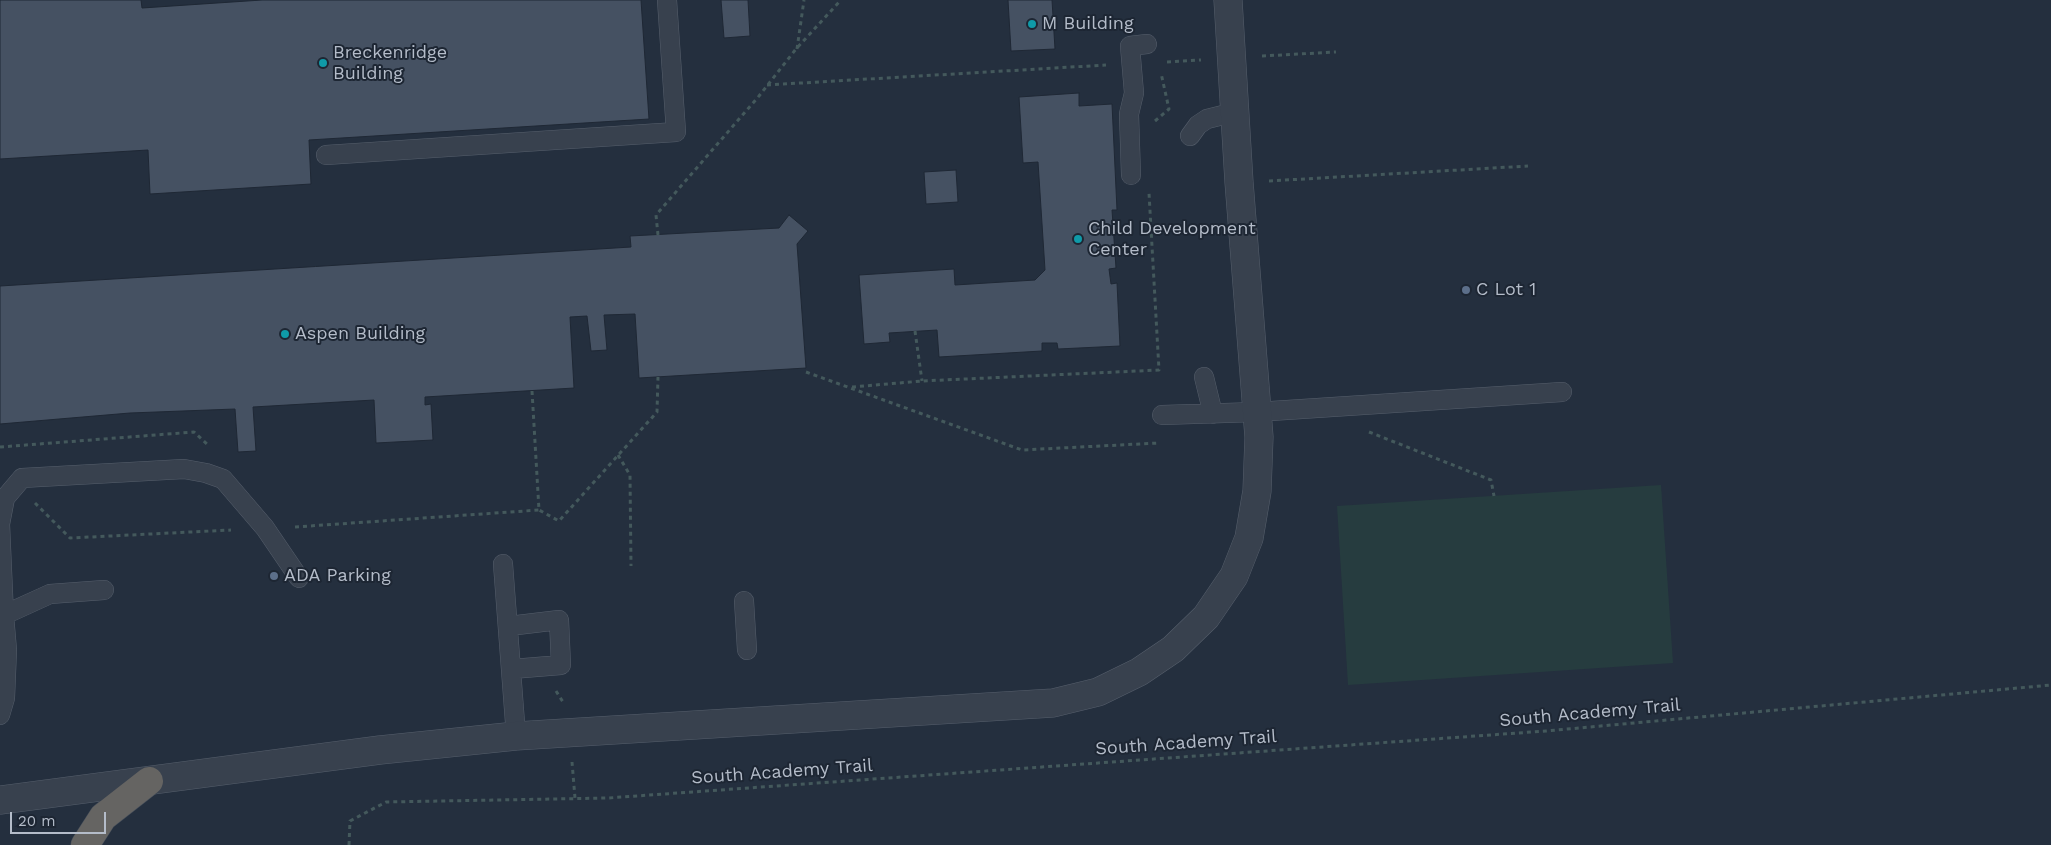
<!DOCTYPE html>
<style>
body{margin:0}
#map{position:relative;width:2051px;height:845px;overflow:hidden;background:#242f3e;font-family:"Work Sans",sans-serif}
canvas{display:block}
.scale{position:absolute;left:10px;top:812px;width:96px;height:22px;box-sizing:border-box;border:2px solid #b4bcc9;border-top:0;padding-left:6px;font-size:15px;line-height:18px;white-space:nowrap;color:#b4bcc9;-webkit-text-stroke:4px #1d2633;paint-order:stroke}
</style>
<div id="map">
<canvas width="2051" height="845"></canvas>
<div class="scale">20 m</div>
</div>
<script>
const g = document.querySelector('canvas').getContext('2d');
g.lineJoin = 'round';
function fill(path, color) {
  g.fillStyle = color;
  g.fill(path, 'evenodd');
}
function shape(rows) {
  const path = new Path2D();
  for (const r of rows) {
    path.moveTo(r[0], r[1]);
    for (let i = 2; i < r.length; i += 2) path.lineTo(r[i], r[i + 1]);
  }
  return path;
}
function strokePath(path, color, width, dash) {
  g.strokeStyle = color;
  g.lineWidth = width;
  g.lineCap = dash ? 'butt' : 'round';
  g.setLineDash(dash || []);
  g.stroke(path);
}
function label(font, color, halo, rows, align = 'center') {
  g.font = font + ' "Work Sans",sans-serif';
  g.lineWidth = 4;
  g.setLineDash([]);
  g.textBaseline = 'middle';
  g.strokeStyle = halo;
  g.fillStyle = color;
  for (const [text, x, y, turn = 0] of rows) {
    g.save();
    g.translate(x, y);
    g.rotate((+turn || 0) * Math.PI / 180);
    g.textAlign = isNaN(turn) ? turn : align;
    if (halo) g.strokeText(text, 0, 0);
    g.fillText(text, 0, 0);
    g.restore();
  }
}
fill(shape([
 [1661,485,1673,663,1348,685,1337,506]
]), '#263c3f');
const building = shape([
 [0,0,141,0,142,8,262,0,641,0,649,119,309,140,311,184,150,194,148,150,0,159,0,0],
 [721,0,748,0,750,36,724,38,721,0],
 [1008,0,1052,0,1055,49,1011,51,1008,0],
 [1079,93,1079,106,1112,104,1117,210,1112,210,1116,268,1109,269,1111,284,1117,283,1120,346,1058,349,1057,343,1042,343,1042,351,939,357,937,330,889,333,890,342,864,344,859,275,954,269,955,285,1035,280,1045,270,1038,162,1023,163,1019,97,1079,93],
 [956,170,958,202,926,204,924,172,956,170],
 [789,215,808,231,797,244,806,368,639,378,635,314,604,315,607,350,591,351,587,316,570,317,574,388,425,397,425,405,431,404,433,440,376,443,374,400,253,407,256,451,238,452,235,409,130,413,0,424,0,286,631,247,630,236,779,228,789,215]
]);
fill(building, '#455162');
strokePath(building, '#1f2835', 1);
const service = shape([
 [1190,136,1198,125,1207,119,1235,112],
 [326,155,676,132,667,0],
 [1131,175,1129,114,1134,93,1130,46,1147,44],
 [1204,377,1213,414],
 [1162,415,1256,412,1562,392],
 [503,564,516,736],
 [744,601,747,650],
 [4,615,0,524,5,498,22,478,184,469,206,473,223,479,265,528,299,578],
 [509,626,559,620,561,665,512,669],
 [0,715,5,698,7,650,4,615,50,594,104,590]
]);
const minor = shape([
 [0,800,380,750,516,736,1053,703,1098,692,1139,672,1173,649,1206,617,1234,576,1249,538,1257,491,1259,437,1239,182,1228,0]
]);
const trunk = shape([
 [85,845,103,817,149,781]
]);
strokePath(service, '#565f6c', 20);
strokePath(minor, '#565f6c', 29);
strokePath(trunk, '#434c59', 29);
strokePath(shape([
 [797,49,804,0],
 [1262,56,1336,52],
 [1167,62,1201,60],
 [767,85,1106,65],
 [1155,121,1169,109,1161,73],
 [1269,181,1528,166],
 [658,235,656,215,759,96,796,49,841,0],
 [915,331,922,381],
 [806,372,1022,450,1159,443],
 [852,387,922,381,1159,370,1149,193],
 [532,391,539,510,559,521,657,412,658,377],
 [1369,432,1491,480,1494,496],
 [0,447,194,432,208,445],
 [618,455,630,475,631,566],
 [35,503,70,538,231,530],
 [295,527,539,510],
 [556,691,563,702],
 [572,762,575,798],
 [349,845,350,821,386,802,608,798,1546,731,2051,685]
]), '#44595c', 3, [4, 4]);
strokePath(service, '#38414e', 19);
strokePath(minor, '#38414e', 28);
strokePath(trunk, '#656462', 28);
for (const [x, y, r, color] of [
 [1032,24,5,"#0f9aa8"],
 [323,63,5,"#0f9aa8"],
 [1078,239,5,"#0f9aa8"],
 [1466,290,5,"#5c6f8a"],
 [285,334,5,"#0f9aa8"],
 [274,576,5,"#5c6f8a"]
]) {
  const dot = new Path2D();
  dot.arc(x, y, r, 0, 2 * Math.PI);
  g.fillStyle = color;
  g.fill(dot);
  strokePath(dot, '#1d2633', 2);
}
label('18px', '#b4bcc9', '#1d2633', [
 ["M Building",1042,24],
 ["Breckenridge",333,53],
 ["Building",333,74],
 ["Child Development",1088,229],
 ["Center",1088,250],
 ["C Lot 1",1476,290],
 ["Aspen Building",295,334],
 ["ADA Parking",284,576]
], 'left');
label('18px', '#b4bcc9', '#1d2633', [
 ["South Academy Trail",1590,713,-5],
 ["South Academy Trail",1186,743,-4],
 ["South Academy Trail",782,772,-4]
]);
</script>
